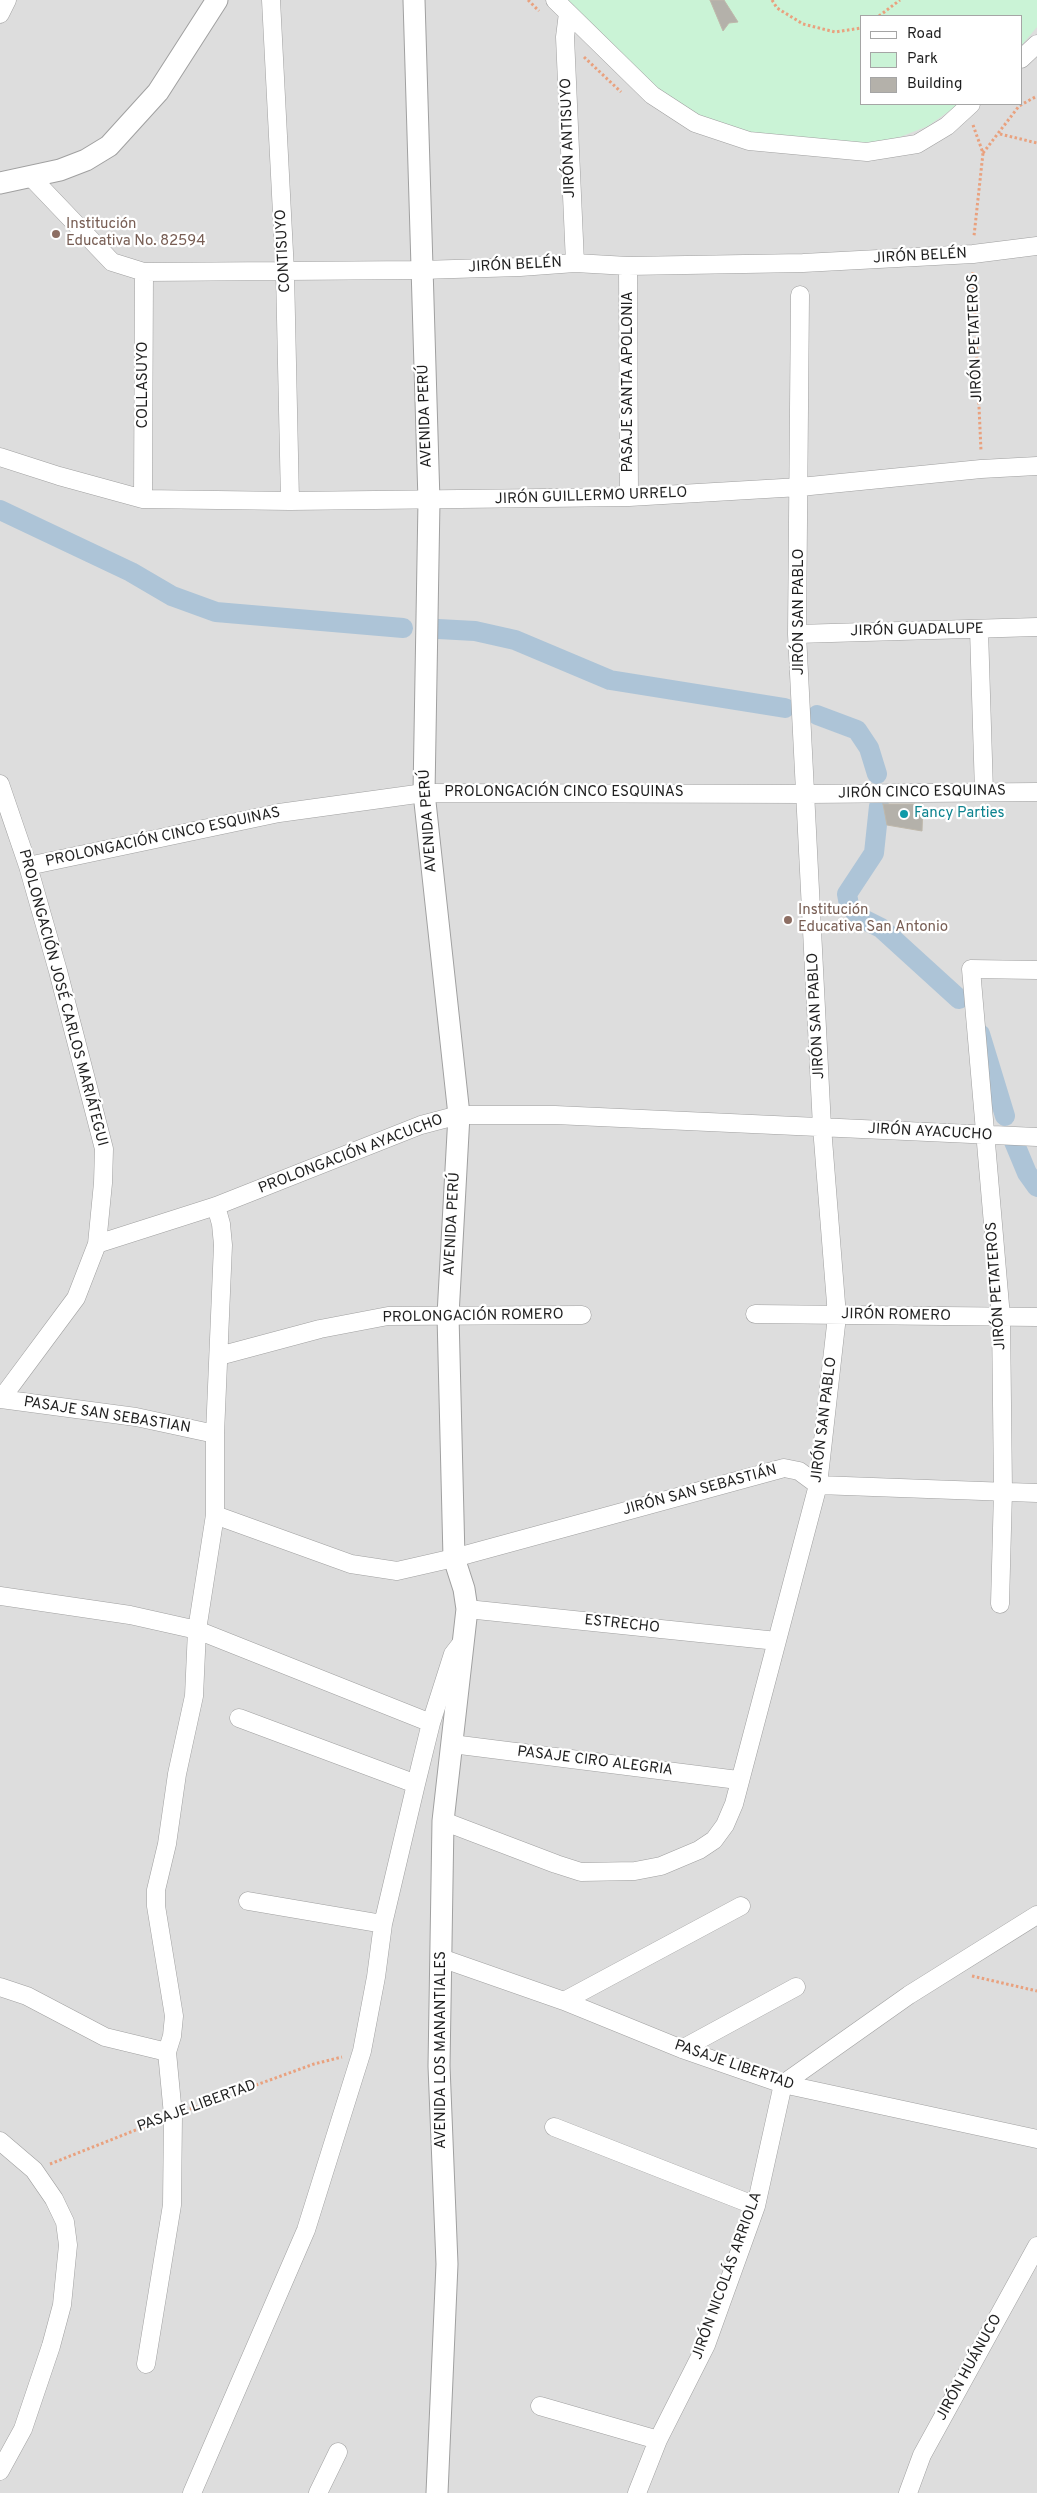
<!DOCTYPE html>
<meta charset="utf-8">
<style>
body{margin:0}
#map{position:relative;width:1037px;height:2493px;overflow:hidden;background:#efeee7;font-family:Overpass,sans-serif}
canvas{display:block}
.legend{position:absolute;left:860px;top:15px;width:162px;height:90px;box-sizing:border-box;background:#fff;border:1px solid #a5a5a5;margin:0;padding:6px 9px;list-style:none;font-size:15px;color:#1f1f1f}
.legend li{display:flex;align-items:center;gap:10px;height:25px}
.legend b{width:25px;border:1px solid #a5a5a5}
</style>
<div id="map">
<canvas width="1037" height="2493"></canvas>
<ul class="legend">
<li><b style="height:6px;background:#fff"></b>Road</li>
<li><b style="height:14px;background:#caf3d6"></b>Park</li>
<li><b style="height:14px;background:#b4b1aa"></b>Building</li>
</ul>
</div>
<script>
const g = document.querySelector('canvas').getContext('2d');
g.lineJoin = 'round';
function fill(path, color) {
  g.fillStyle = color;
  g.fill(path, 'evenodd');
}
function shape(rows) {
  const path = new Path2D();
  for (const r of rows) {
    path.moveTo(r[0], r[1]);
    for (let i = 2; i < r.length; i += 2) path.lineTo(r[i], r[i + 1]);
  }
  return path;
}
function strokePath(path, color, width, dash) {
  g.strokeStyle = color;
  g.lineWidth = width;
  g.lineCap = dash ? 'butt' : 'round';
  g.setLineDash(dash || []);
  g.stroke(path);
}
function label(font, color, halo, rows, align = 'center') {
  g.font = font + ' Overpass,sans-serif';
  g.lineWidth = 4.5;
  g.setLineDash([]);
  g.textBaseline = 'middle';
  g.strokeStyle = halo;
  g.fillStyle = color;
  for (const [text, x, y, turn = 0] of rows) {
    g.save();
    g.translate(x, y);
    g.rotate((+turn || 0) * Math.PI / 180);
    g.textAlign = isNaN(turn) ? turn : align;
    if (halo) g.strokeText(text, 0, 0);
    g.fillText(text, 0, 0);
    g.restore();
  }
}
fill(shape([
 [0,0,1037,0,1037,2493,0,2493],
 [861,16,1021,16,1021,104,861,104]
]), '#ddd');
fill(shape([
 [568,0,1037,0,1037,27,1021,46,1021,16,861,16,861,104,959,104,928,126,900,137,868,143,837,142,759,135,697,118,654,86,609,44]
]), '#caf3d6');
strokePath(shape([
 [0,510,131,572,172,596,216,612,403,628],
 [438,629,475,631,515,640,610,680,785,708],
 [817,715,857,730,869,748,877,774],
 [879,806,874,853,847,894,849,905,861,918,881,928,959,999],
 [980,1034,1005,1116],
 [1012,1137,1027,1173,1037,1187]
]), '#adc4d7', 20);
const building = shape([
 [710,0,724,0,738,22,729,23,723,31,710,0],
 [883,804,923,804,922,831,887,825,883,804]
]);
fill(building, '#b4b1aa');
strokePath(building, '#bfb8ab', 1);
const minor = shape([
 [271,0,285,272,290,501],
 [555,0,652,95,695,123,749,141,867,152,917,144,947,126,971,104],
 [568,13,565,37,575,263],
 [0,14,7,0],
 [1021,59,1037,44],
 [31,177,112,262,144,272,421,270,520,267,575,263,628,266,803,263,973,254,1037,246],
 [628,266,629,497],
 [0,457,59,476,143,499,290,501,629,497,800,487,981,469,1037,466],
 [143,499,144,272],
 [979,630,984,792],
 [797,634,1037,627],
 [0,784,28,866,58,971,104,1149,103,1183,97,1244,76,1298,1,1399],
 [28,866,279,813,424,793,807,794,1037,792],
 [97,1244,216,1206,421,1125,459,1115,555,1115,1037,1137],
 [755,1314,1037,1317],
 [219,1356,320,1329,388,1316,582,1315],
 [0,1399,136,1417,215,1434],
 [215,1515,351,1564,397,1571,454,1558,784,1468,799,1471,818,1485,1037,1493],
 [0,1596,130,1615,197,1630,431,1723],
 [1000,1604,1003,1491,1001,1317,971,969,1037,970],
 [467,1609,777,1641],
 [239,1718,416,1784],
 [452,1744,738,1780],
 [443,1821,556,1864,581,1872,635,1871,661,1866,699,1850,714,1840,725,1825,734,1804,818,1485,837,1316,822,1127,797,634,800,295],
 [248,1901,383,1924],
 [441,1958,564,2001,682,2049,783,2084,1037,2139],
 [0,1987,27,1996,105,2037,167,2052],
 [564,2001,741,1906],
 [682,2049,796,1987],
 [554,2127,756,2206],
 [0,2141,34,2170,54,2199,65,2222,68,2245,62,2305,51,2346,23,2429,0,2471],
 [146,2364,172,2205,173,2115,167,2052,172,2036,174,2016,156,1906,156,1890,167,1844,177,1774,194,1696,197,1630,215,1515,215,1434,223,1245,221,1224,216,1206],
 [540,2406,658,2440],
 [192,2493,306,2230,362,2051,376,1977,383,1924,416,1784,431,1723,453,1654,460,1645],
 [318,2493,338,2452],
 [637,2493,658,2440,706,2345,756,2206,783,2084,909,1995,1037,1915],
 [908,2493,922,2455,1037,2246]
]);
const tertiary = shape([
 [414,0,429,501,424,793,459,1115,448,1315,454,1558,464,1589,467,1609,443,1821,439,2066,447,2264,437,2493],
 [0,183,60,170,86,160,109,146,158,92,217,0]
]);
strokePath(minor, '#a0a0a0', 19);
strokePath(tertiary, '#a0a0a0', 23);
strokePath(shape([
 [528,0,539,11],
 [772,0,777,8,803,24,835,32,861,28],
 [879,16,900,0],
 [584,57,621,92],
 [973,125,983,153,974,236],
 [1000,134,1037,143],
 [983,153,1019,106,1037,96],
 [973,272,981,451],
 [972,1976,1037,1991],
 [190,2109,314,2064,342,2057],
 [50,2164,156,2122]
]), '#e9a17e', 3, [2.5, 2.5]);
strokePath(minor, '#fff', 18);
strokePath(tertiary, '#fff', 21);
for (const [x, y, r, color] of [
 [56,234,5,"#8d6e63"],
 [904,814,5,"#0f9aa8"],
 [788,920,5,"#8d6e63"]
]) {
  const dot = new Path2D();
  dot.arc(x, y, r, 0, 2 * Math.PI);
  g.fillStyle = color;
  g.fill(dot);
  strokePath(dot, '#fff', 2);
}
label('15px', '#1f1f1f', '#fff', [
 ["JIRÓN ANTISUYO",569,138,-92],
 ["CONTISUYO",284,251,-93],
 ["JIRÓN BELÉN",920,257,-3],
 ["JIRÓN BELÉN",515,266,-3],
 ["JIRÓN PETATEROS",976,338,-92],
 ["PASAJE SANTA APOLONIA",629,382,-90],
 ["COLLASUYO",144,385,-90],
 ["AVENIDA PERÚ",426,416,-92],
 ["JIRÓN GUILLERMO URRELO",591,497,-2],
 ["JIRÓN SAN PABLO",800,612,-90],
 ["JIRÓN GUADALUPE",917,631,-1],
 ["PROLONGACIÓN CINCO ESQUINAS",564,793],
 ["JIRÓN CINCO ESQUINAS",922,793,-1],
 ["AVENIDA PERÚ",429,821,-94],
 ["PROLONGACIÓN CINCO ESQUINAS",163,838,-12],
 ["PROLONGACIÓN JOSÉ CARLOS MARIÁTEGUI",62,998,75],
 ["JIRÓN SAN PABLO",817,1016,-93],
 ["JIRÓN AYACUCHO",930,1133,3],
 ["PROLONGACIÓN AYACUCHO",351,1155,-21],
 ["AVENIDA PERÚ",453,1224,-87],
 ["JIRÓN PETATEROS",997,1286,-94],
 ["JIRÓN ROMERO",896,1316,1],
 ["PROLONGACIÓN ROMERO",473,1317,-1],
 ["PASAJE SAN SEBASTIAN",107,1416,9],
 ["JIRÓN SAN PABLO",825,1420,-83],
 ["JIRÓN SAN SEBASTIÁN",700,1491,-15],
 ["ESTRECHO",622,1625,6],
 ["PASAJE CIRO ALEGRIA",595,1762,7],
 ["AVENIDA LOS MANANTIALES",442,2050,-90],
 ["PASAJE LIBERTAD",734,2066,19],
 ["PASAJE LIBERTAD",197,2107,-20],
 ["JIRÓN NICOLÁS ARRIOLA",728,2276,-70],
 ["JIRÓN HUÁNUCO",970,2368,-61]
]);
label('15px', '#785e54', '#fff', [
 ["Institución",66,225],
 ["Educativa No. 82594",66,242],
 ["Institución",798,911],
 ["Educativa San Antonio",798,928]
], 'left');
label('15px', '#0d838f', '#fff', [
 ["Fancy Parties",914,814]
], 'left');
</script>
